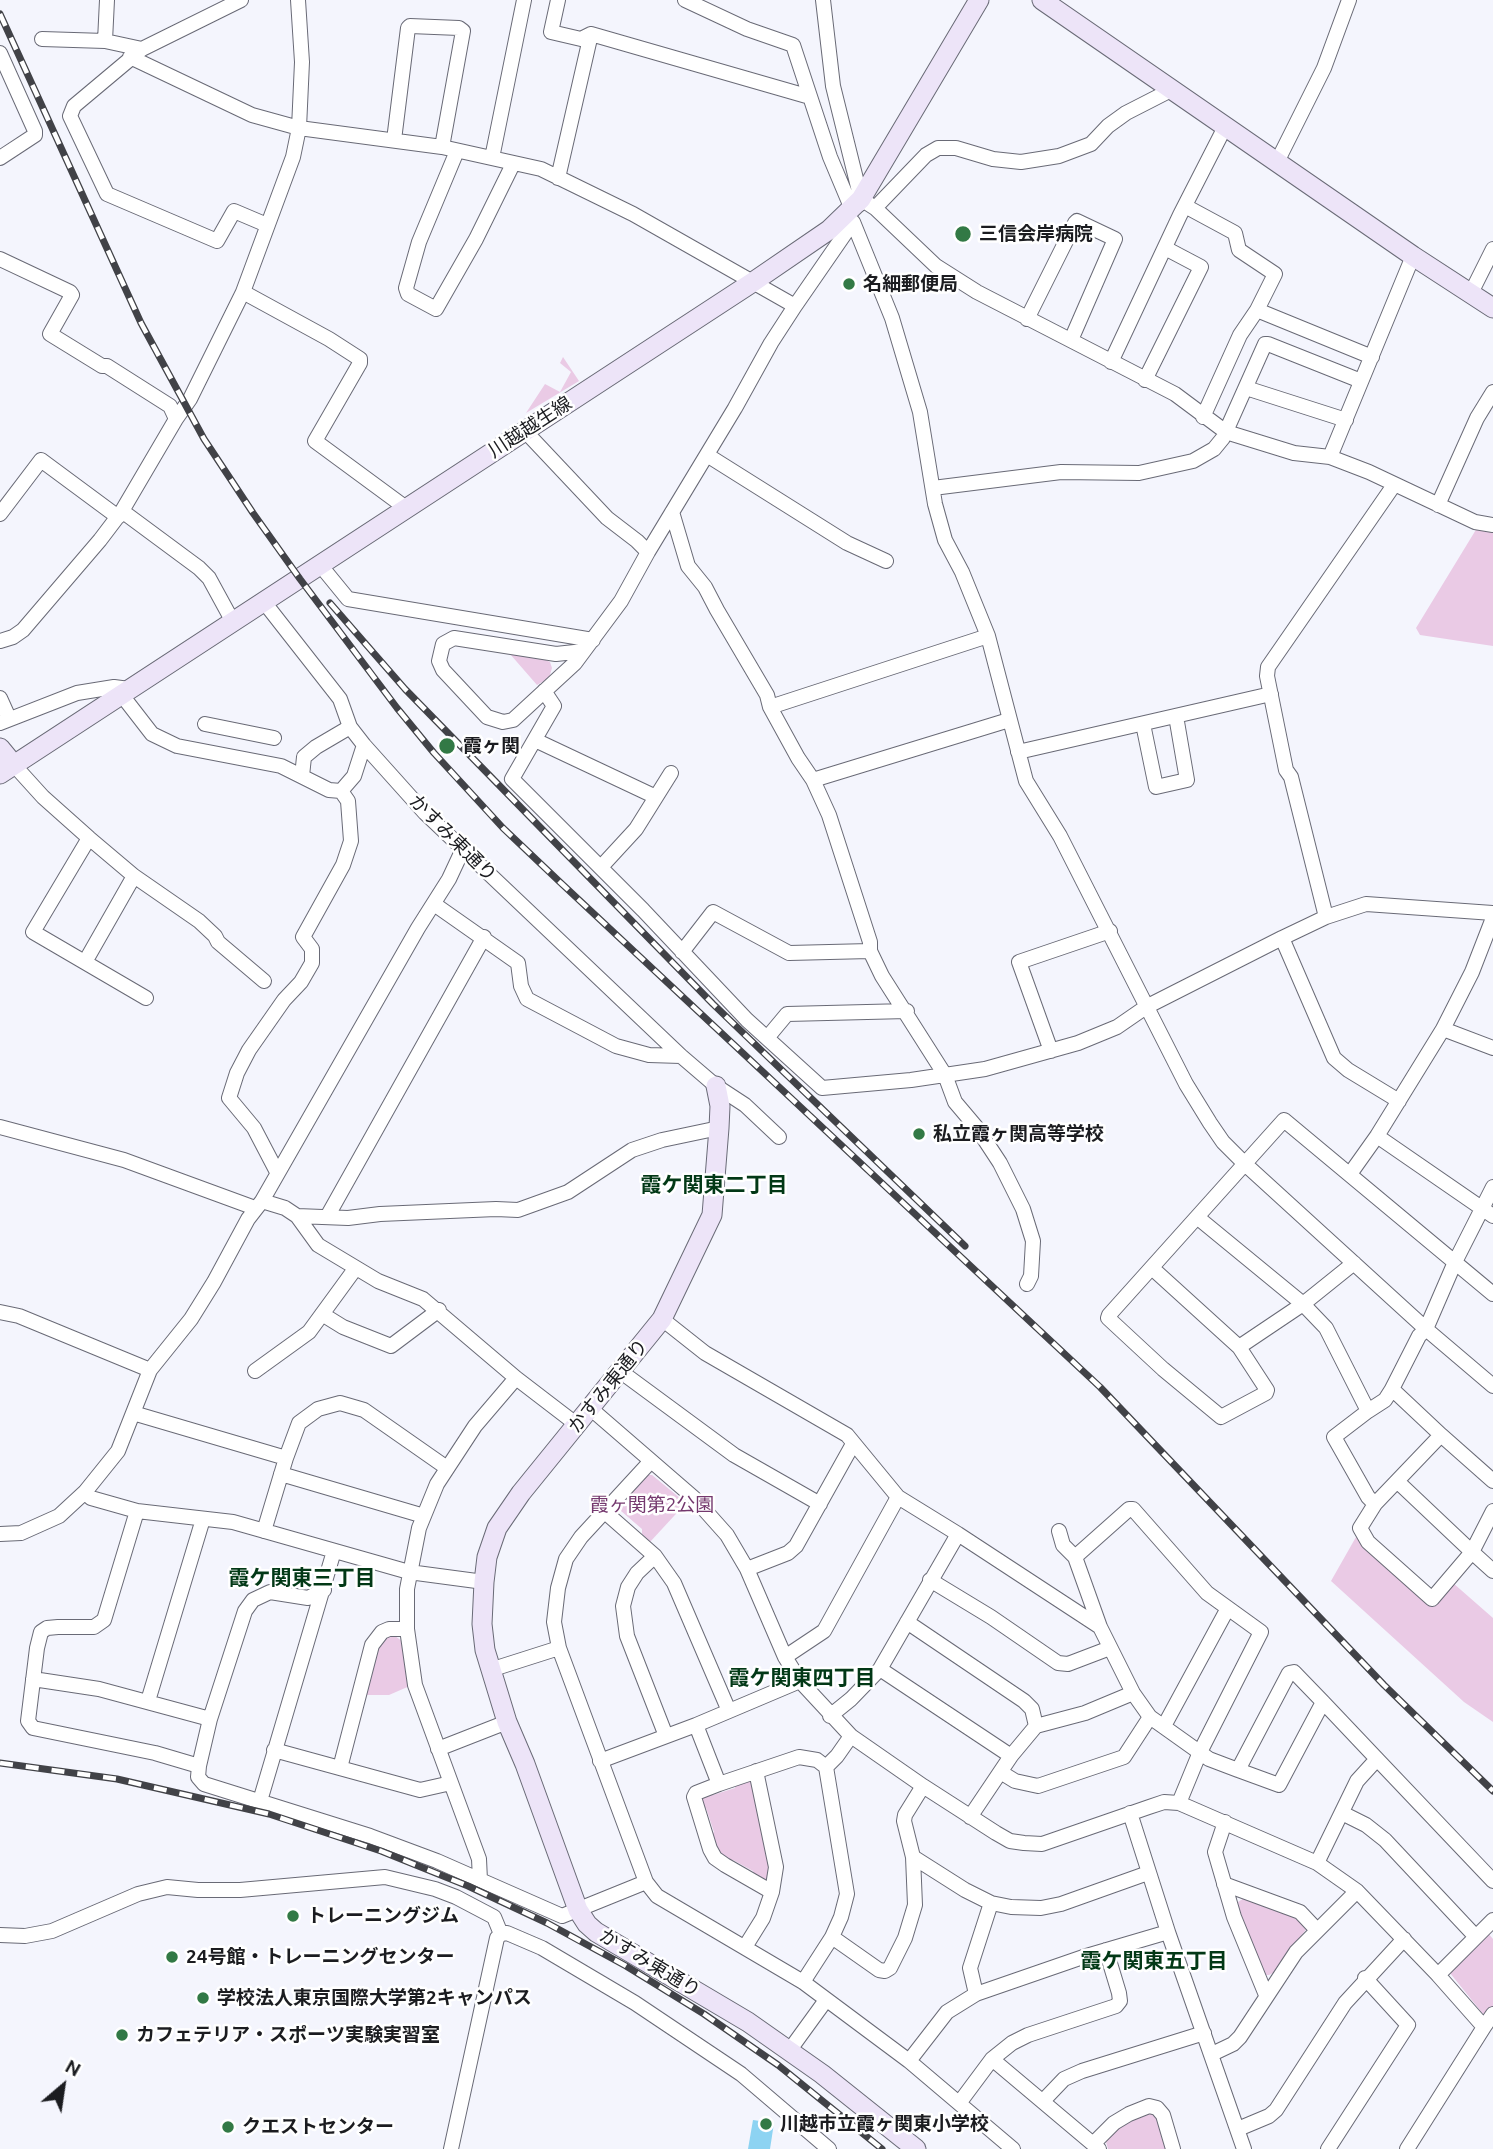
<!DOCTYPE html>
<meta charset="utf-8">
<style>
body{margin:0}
#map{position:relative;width:1493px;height:2149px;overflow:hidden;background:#f4f5fd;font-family:Ubuntu,sans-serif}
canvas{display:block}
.north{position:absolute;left:28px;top:2051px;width:70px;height:70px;-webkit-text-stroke:5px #fff;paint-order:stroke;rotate:29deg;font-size:19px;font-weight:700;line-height:28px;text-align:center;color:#1b1c20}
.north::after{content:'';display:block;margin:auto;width:24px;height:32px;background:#1b1c20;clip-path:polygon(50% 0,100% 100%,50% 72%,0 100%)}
</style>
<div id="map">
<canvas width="1493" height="2149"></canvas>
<div class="north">N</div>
</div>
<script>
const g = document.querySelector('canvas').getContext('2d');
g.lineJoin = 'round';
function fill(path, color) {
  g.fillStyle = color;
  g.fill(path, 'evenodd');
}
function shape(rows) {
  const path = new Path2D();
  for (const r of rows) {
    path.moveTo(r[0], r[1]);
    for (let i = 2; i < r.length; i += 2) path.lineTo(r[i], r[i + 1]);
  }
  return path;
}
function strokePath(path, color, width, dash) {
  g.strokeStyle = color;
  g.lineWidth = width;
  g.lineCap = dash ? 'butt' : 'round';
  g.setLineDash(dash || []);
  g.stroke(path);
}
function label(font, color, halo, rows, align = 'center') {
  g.font = font + ' Ubuntu,"Noto Sans JP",sans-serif';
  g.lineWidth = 5;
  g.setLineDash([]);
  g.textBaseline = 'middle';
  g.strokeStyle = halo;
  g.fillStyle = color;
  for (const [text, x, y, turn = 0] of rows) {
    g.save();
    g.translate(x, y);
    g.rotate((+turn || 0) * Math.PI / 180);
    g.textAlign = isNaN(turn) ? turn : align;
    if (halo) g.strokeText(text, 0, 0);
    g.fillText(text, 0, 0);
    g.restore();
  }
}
fill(shape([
 [563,357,579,381,526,413,545,384,560,392,571,372,560,363],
 [1477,528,1493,529,1493,646,1420,635,1416,628],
 [510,654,544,659,550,662,552,668,549,678,537,685],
 [647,1475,652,1475,686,1503,650,1542,642,1534,642,1529,621,1511,621,1505],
 [1356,1537,1433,1605,1453,1583,1493,1618,1493,1722,1464,1702,1331,1581],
 [392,1634,402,1641,404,1658,412,1685,389,1695,364,1695,377,1648,383,1639],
 [748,1780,754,1785,758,1797,755,1800,766,1856,770,1857,768,1879,761,1880,754,1876,753,1871,733,1860,730,1862,719,1852,710,1837,714,1832,706,1808,700,1808,701,1796,710,1792,713,1795,735,1788,736,1783],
 [1244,1898,1294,1915,1307,1928,1275,1972,1269,1975,1265,1975,1239,1912,1238,1902],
 [1488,1933,1493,1939,1493,2007,1491,2011,1483,2014,1450,1973],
 [1150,2112,1155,2112,1167,2149,1108,2149,1106,2142,1110,2134,1131,2119]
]), '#eacae5');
fill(shape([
 [753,2120,774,2123,770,2149,748,2149]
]), '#8dd3f2');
const street = shape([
 [241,0,142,49,74,106,70,116,107,194,217,241,234,211,267,225],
 [685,0,747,29,793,45,830,157,851,207],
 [823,0,833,86,861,199,860,204],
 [591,34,810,97],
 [42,39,105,41,142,49],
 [105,41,107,0],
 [0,53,35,131,35,135,0,158],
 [130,57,252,115,299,128,302,62,298,0],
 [394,140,408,28,410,26,459,28,463,31,442,147],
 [457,151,419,242,406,288,408,294,436,309,476,239,513,164],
 [492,158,524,0],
 [1277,162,1324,68,1349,0],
 [558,178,591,34,581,39,551,32,558,0],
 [861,199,875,208,936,266,977,292,1175,394,1226,432,1294,453,1330,457,1369,472,1475,522,1493,525],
 [1185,206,1235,233,1239,250,1275,274,1257,310,1240,335,1203,417],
 [875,208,926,155,938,148,956,148,993,159,1021,162,1059,156,1091,144,1108,126,1126,113,1171,90],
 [0,259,70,292,72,295,50,334,102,366,107,366,170,406,176,419,122,511,100,540,23,630,13,637,0,641],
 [1471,293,1493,249],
 [1257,310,1372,357],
 [1027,319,1075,223,1077,221,1115,239,1071,340],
 [1111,362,1180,215,1225,127],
 [1145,380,1201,267,1165,248],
 [1246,388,1346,420],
 [176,419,190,399,243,292],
 [524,430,607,518,637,541,648,552,621,601,575,663,513,720,503,722,487,717,443,670,439,661,443,644,454,638,556,654,584,651],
 [707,455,847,543,886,561],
 [1330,457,1413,256],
 [933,488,1061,472,1139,473,1193,461,1214,449,1223,438,1265,344,1268,344,1361,381],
 [1438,505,1477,418,1493,392],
 [406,508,315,441,360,363,360,359,329,339,243,292,293,157,299,128,442,147,541,169,633,214,795,306,853,222,892,318,920,412,935,504,945,540,962,572,988,636,1026,781,1060,836,1186,1084,1210,1123,1223,1142,1245,1164,1426,1329,1493,1386],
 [122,511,199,568,209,578,233,622],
 [672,512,688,566,705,587,717,610,767,695,770,707,798,758,813,780],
 [0,514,41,460,118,517],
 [648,552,735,408,771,343,795,306],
 [321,566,348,599,593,640],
 [264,602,340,699,350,727,364,745,425,813,681,1056,716,1086,745,1105,779,1137],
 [544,691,554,706,512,779,643,910,747,1020,822,1088,911,1080,985,1069,1078,1043,1117,1027,1146,1007,1282,938,1326,917,1366,904,1493,913],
 [121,694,152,734,177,746,281,766,329,790,341,791,354,776,364,745],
 [0,698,9,718],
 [770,707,988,636],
 [1009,720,813,780,829,815,870,942,870,951,882,976,945,1075,955,1102,977,1128,1000,1163,1023,1209,1033,1241,1031,1276,1027,1284],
 [0,723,77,693,114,687,129,689],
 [205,724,274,738],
 [1143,724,1156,787,1187,780,1176,716],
 [535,740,656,797],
 [1018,752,1271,694],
 [14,765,43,797,89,838,134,876,199,921,215,936,218,942,264,981],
 [302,776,304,757,316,747,350,727],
 [89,838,33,932,146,998],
 [601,867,636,829,671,773],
 [434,904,518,963,521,986,527,999,616,1046,649,1055,681,1056],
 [1326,917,1291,777,1286,770,1267,676,1268,667,1394,485],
 [1282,938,1334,1058,1348,1070,1399,1101],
 [682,952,713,912,789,953,870,951],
 [85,962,134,876],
 [1443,1029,1493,1048],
 [767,1038,787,1014,907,1011],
 [1051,1051,1019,962,1110,931],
 [0,1127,124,1160,255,1208],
 [1377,1136,1493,1216],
 [277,1172,254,1128,229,1098,237,1073,249,1050,284,1000,301,982,312,963,312,949,303,937,343,865,351,841,348,801,341,791],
 [1350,1174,1377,1136,1443,1029,1472,972,1493,918],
 [262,1201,285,1208,297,1216,348,1218,380,1214,496,1209,518,1210,568,1192,632,1150,662,1140,719,1128],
 [297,1216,318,1245,378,1281,423,1299,516,1378,576,1424],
 [327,1217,484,937],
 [1197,1217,1303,1304,1326,1328,1368,1411,1334,1437,1368,1497,1375,1504,1441,1435,1392,1389,1385,1400,1368,1411],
 [1152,1268,1239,1347,1267,1390,1266,1393,1221,1417,1163,1369,1108,1318,1109,1315,1284,1120,1493,1294],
 [0,1312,19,1316,150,1370],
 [322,1314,343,1327,391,1346,439,1310],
 [662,1319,705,1353,847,1435,898,1497,958,1534,1100,1627,1133,1693,1150,1717,1209,1759,1238,1770],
 [1239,1347,1303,1304,1354,1263],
 [255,1371,309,1332,355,1269],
 [620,1371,734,1455,820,1504],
 [1392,1389,1419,1336,1426,1329,1455,1262,1493,1187],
 [590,1408,694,1498,727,1535,747,1569,785,1657,800,1681],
 [133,1413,286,1458],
 [1441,1435,1493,1481],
 [651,1461,581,1537,566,1559,558,1588,554,1622,559,1648,646,1882,657,1896,803,1982,909,2061,1013,2149],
 [281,1474,424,1516],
 [85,1492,91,1498,137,1511,233,1522,409,1572,484,1582],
 [1375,1504,1360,1528,1368,1542,1432,1599,1472,1552,1398,1482],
 [137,1511,104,1620,94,1627,58,1627,47,1628,41,1632,37,1648,28,1721,33,1728,155,1753,199,1766],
 [1493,1511,1472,1552,1493,1571],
 [605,1512,655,1556,674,1583,729,1711],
 [264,1531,286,1458,299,1423,318,1409,340,1403,364,1410,447,1468],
 [1059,1531,1063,1545,1075,1557,1100,1627],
 [0,1534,21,1533,59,1516,85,1492,118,1451,150,1370,191,1319,214,1282,248,1219,262,1201,418,928,449,879,463,849],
 [655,1556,637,1573,628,1587,623,1606,627,1636,666,1736],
 [1075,1557,1129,1509,1133,1509,1207,1593,1261,1632,1200,1752,1179,1803],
 [747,1569,788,1553,796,1546,853,1444],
 [930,1580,991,1617,1058,1663,1068,1664,1110,1648],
 [324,1590,308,1598,270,1592,253,1600,245,1611,210,1719,199,1766,198,1777,204,1784,370,1836,437,1861,562,1916,646,1882],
 [907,1622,1024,1701,1032,1709,1036,1726],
 [785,1657,824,1631,898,1497],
 [880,1669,1011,1756],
 [490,1670,559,1648],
 [33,1679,99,1689,210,1719],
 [148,1701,203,1519],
 [1323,1702,1279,1785,1238,1770,1289,1673,1294,1672,1323,1702,1377,1759,1493,1881],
 [830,1716,851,1699,880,1669,958,1534],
 [696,1725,719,1784,799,1757,817,1760,826,1767,837,1756,851,1736],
 [1164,1726,1228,1608],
 [438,1749,507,1722],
 [274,1750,420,1790,451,1783],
 [600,1761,696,1725,800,1681,851,1736,923,1786,905,1815,904,1821,913,1857,915,1905,905,1938,890,1968,885,1971,879,1970,832,1937,803,1982],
 [826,1767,847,1894,841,1917,832,1937],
 [340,1768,372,1645,382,1632,389,1629,407,1629],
 [1002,1773,1015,1781,1038,1786,1124,1757,1150,1717],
 [719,1784,696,1793,694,1797,710,1849,715,1858,725,1865,772,1892,776,1867,756,1771],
 [923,1786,996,1833,1010,1841,1024,1843,1042,1844,1149,1807,1164,1802,1179,1803,1317,1863,1357,1891,1438,1975,1484,2027,1407,2149],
 [260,1801,334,1551],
 [1130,1813,1168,1932],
 [1342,1813,1366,1825,1385,1840,1476,1937],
 [970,1817,1011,1756,1036,1726,1085,1713,1133,1693],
 [1225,1822,1215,1852,1234,1917,1266,1995],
 [913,1857,965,1890,991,1903,1011,1907,1041,1908,1061,1904,1148,1873],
 [1317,1863,1357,1781,1377,1759],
 [480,1880,479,1859,415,1685,407,1629,407,1589,419,1528,437,1484,475,1426,516,1378],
 [1224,1884,1300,1912,1317,1930],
 [0,1935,25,1936,52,1931,138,1894,167,1887,198,1890,240,1890,385,1877,435,1889,456,1897,494,1917,501,1934],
 [745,1947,763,1918,772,1892],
 [1438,1975,1493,1920],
 [976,1994,970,1968,991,1903],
 [1484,2027,1493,2014],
 [789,2051,826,2000],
 [1212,2054,1233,2044,1240,2037,1296,1952,1357,1891],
 [992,2059,1099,2149],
 [909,2061,947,2012,976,1994,1083,1957,1168,1932,1244,2149],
 [1043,2101,1064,2079,1082,2071,1204,2033],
 [960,2102,992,2059,1012,2043,1028,2035,1116,2006,1120,2001,1119,1993,1106,1950],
 [1238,2129,1269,2116,1276,2110,1345,2003,1404,1939],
 [1093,2144,1114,2123,1129,2114,1149,2106,1157,2108,1163,2115,1173,2149],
 [451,2149,497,1938,501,1934,507,1933,542,1948,635,2003,741,2074,829,2149],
 [1328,2149,1408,2025,1365,1978]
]);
const secondary = shape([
 [1042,0,1413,256,1493,308],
 [0,748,14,765],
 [0,774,753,282,829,230,861,199,979,0],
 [716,1086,720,1106,719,1128,712,1215,662,1319,521,1493,497,1528,487,1557,484,1582,482,1624,485,1650,507,1722,525,1764,578,1910,587,1924,596,1932,748,2022,822,2074,916,2149]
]);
strokePath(street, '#696a76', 16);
strokePath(secondary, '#696a76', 21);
strokePath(street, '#fff', 14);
strokePath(secondary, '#ede4f8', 19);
const rail = shape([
 [0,14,141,323,204,439,253,513,300,579,397,708,434,753,503,828,562,884,1100,1387,1384,1685,1493,1791],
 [330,603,405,689,713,1004,965,1246],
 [0,1763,117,1779,269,1814,381,1851,468,1886,547,1923,626,1966,704,2014,778,2065,882,2149]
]);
strokePath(rail, '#414247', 7);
strokePath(rail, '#fff', 4.5, [13]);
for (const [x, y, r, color] of [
 [963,234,9,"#327945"],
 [849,284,7,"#327945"],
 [447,746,9,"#327945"],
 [919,1134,7,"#327945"],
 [293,1916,7,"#327945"],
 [172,1957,7,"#327945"],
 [203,1998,7,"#327945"],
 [122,2035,7,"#327945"],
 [766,2124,7,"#327945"],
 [228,2127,7,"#327945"]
]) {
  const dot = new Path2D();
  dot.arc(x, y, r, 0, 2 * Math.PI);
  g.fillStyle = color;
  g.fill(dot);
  strokePath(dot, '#fff', 2.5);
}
label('bold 19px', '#1b1c20', '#fff', [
 ["三信会岸病院",979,234],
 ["名細郵便局",863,284],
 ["霞ヶ関",463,746],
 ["私立霞ヶ関高等学校",933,1134],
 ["トレーニングジム",307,1916],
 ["24号館・トレーニングセンター",186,1957],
 ["学校法人東京国際大学第2キャンパス",217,1998],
 ["カフェテリア・スポーツ実験実習室",136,2035],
 ["川越市立霞ヶ関東小学校",780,2124],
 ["クエストセンター",242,2127]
], 'left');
label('19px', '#1b1c20', '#fff', [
 ["川越越生線",530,427,-33],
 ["かすみ東通り",453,838,45],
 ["かすみ東通り",608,1386,-51],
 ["かすみ東通り",650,1963,31]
]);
label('19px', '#74386e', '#fff', [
 ["霞ヶ関第2公園",652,1505]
]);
label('bold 21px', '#023816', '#fff', [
 ["霞ケ関東二丁目",714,1185],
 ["霞ケ関東三丁目",302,1578],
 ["霞ケ関東四丁目",802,1678],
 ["霞ケ関東五丁目",1154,1961]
]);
</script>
